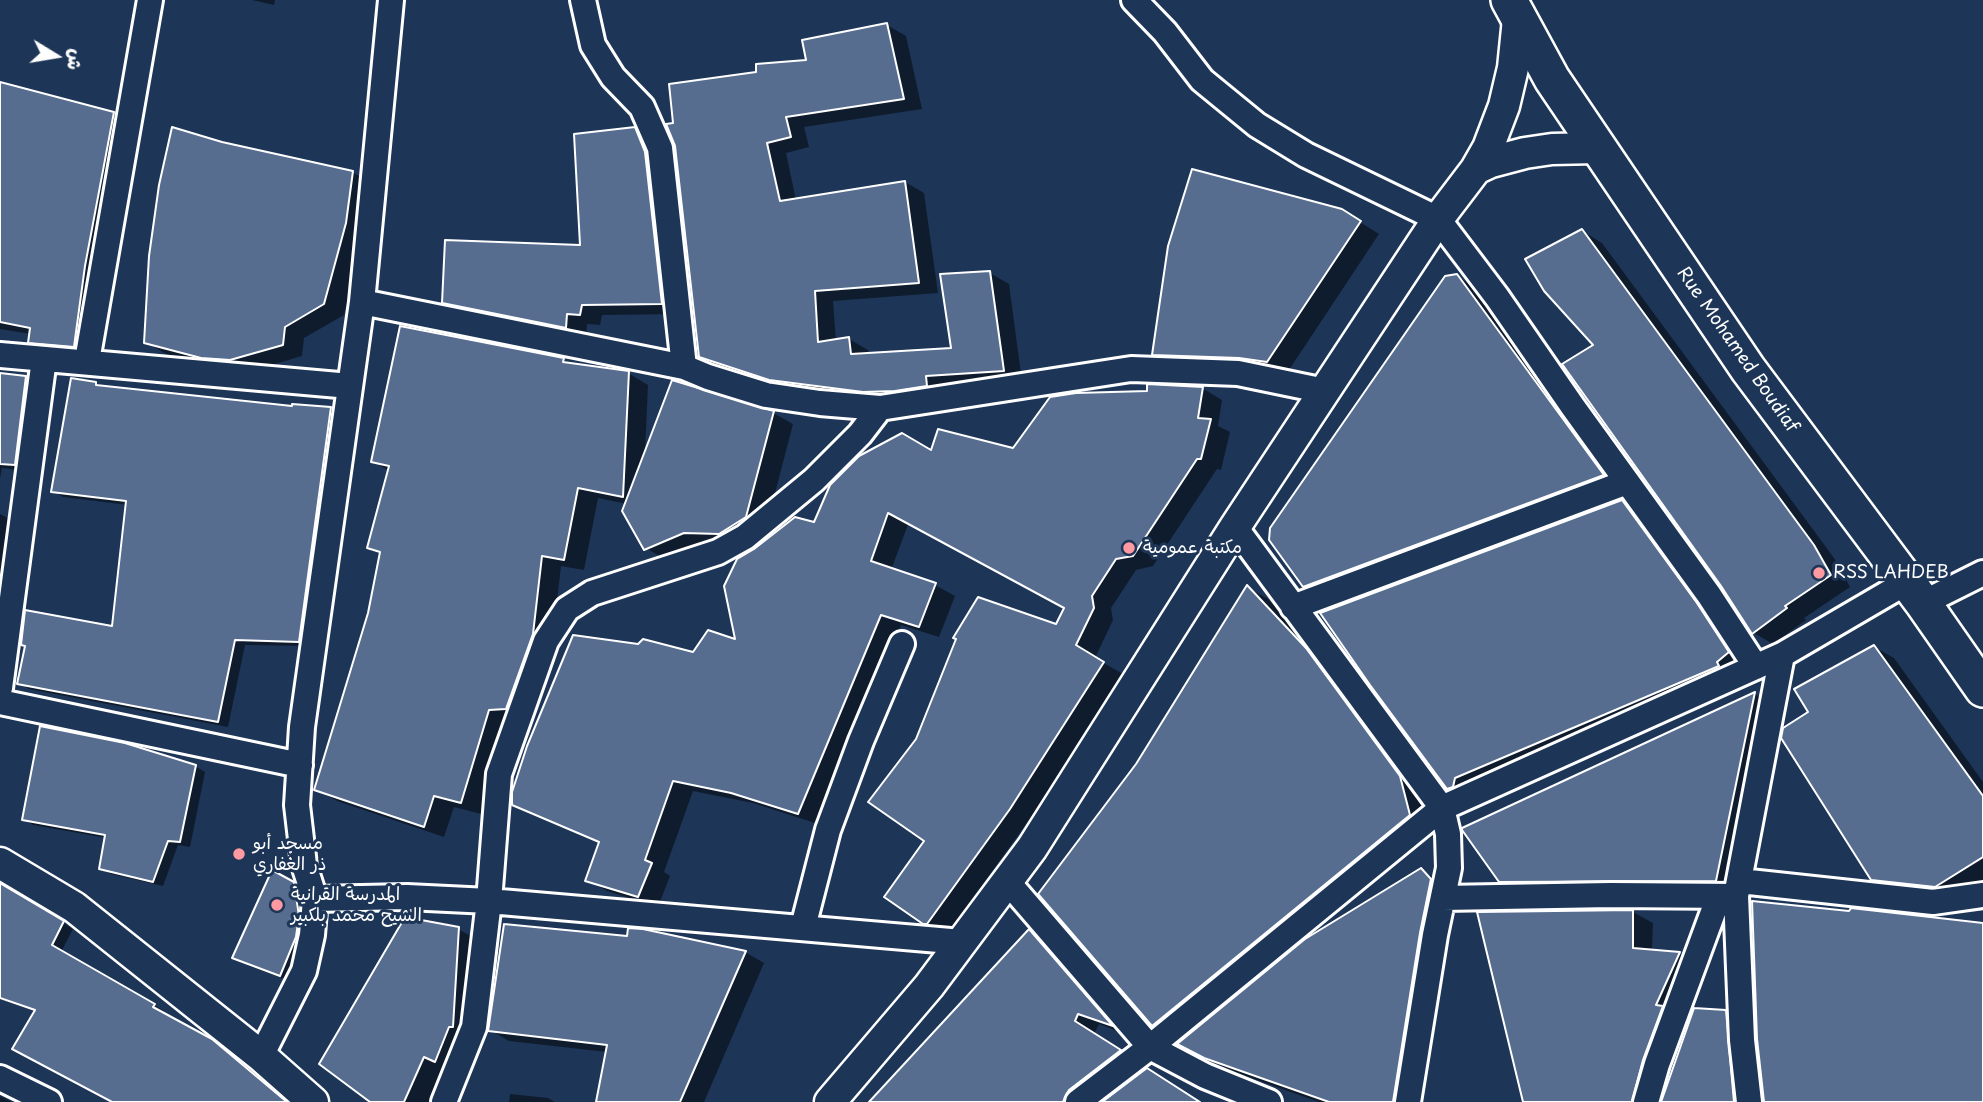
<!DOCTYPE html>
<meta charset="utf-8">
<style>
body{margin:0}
#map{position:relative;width:1983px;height:1102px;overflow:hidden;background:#1d3557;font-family:"Playpen Sans","Playpen Sans Arabic",sans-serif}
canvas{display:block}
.north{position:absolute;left:21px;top:21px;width:70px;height:70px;-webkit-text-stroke:5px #1d3557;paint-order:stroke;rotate:101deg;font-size:19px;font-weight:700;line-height:28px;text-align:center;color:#fff}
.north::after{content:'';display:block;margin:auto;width:24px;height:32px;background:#fff;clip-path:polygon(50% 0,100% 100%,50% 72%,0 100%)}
</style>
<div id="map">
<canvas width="1983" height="1102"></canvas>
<div class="north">ش</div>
</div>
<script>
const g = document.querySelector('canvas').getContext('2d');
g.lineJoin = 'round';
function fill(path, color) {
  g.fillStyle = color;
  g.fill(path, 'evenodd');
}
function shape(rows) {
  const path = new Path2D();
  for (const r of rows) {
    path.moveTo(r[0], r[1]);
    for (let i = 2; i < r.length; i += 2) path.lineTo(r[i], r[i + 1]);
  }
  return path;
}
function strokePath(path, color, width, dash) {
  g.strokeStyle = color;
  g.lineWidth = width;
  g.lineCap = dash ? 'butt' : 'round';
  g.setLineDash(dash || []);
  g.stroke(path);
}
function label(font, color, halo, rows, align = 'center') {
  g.font = font + ' "Playpen Sans","Playpen Sans Arabic",sans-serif';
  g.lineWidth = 6;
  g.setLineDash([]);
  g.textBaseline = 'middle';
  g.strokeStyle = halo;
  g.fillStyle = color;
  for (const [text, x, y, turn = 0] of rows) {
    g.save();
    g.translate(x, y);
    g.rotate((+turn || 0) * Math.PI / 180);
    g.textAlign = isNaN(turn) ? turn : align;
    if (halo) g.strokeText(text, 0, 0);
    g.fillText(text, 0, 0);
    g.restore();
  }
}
fill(shape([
 [252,0,275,0,274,5],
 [887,25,906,36,922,109,804,127,809,147,786,153,796,200,905,182,924,193,938,293,833,301,836,341,849,339,868,350,869,355,953,349,990,273,1009,284,1022,381,915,401,790,391,720,367,701,356,675,124,758,74,808,61],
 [0,84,113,114,133,126,94,357,50,353,30,342,31,334,0,329],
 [634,129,655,141,682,314,602,315,600,325,587,324,586,338,464,314,443,302,581,246],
 [221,144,352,172,373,184,366,235,344,315,304,338,302,356,251,371,222,368,166,354,146,342],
 [1341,210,1379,234,1287,373,1174,365,1154,354],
 [1582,231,1602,243,1834,558,1850,587,1804,618,1806,620,1773,644,1754,633,1723,585],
 [1456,276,1477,288,1622,486,1324,598,1304,586],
 [563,360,572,365,628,373,648,385,645,453,773,413,793,424,766,528,666,560,646,548,627,504,598,498,584,570,561,566,552,646,509,720,481,814,454,807,444,837,337,801,317,789,369,613,381,554,369,547,390,471,373,462],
 [0,374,26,378,36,384,24,471,2,468,0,478],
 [95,383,103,388,293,408,331,409,341,415,309,646,245,645,228,727,29,689,19,683,114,628,128,505,63,497,53,491],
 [1202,388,1222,400,1218,426,1230,432,1221,470,1217,469,1153,566,1136,570,1111,608,1113,620,1095,658,1123,674,1029,820,947,934,924,922,927,841,1057,626,1066,607,909,522,891,570,935,585,955,596,939,637,901,625,818,824,753,803,693,791,664,872,670,876,658,907,607,891,588,880,601,844,533,815,513,804,694,654,737,641,815,525,932,453,1014,450,1148,392],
 [1622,502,1642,513,1748,664,1469,800,1449,788],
 [0,514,15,522,0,624],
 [1248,588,1268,599,1326,661,1420,789,1429,827,1173,1037,1153,1025,1137,765],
 [1874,647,1894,658,1983,782,1983,881,1956,897,1893,891,1872,879],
 [1755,694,1775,705,1735,892,1520,893,1500,881,1464,829],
 [195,766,205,772,190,847,178,845,163,886,111,874,101,868,107,838,33,825,24,819],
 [1421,870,1441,882,1414,1102,1319,1102,1226,1069,1199,1055],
 [293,883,309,892,296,983,249,966,234,957],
 [0,884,73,929,61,952,164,1011,162,1014,222,1047,288,1102,114,1102,36,1011,0,999],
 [1633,912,1653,923,1652,951,1679,954,1699,965,1654,1102,1524,1102],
 [458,929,478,940,455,1072,444,1067,429,1102,373,1102],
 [1029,931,1049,942,1128,1035,1099,1024,1094,1034,1139,1063,1091,1102,871,1102],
 [745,952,764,963,704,1102,598,1102,607,1052,509,1041,490,1030],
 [1725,1012,1746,1024,1753,1102,1663,1102],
 [510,1094,548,1098,555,1102,509,1102],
 [0,1096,12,1102,0,1102]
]), '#0007');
const building = shape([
 [887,23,904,99,786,117,791,137,767,143,780,201,905,181,919,283,815,291,818,342,849,337,851,354,951,348,940,274,990,271,1004,371,926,376,927,386,895,391,863,392,769,380,699,357,675,146,666,124,673,123,669,84,756,72,756,64,806,60,802,40,887,23],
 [0,82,114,112,85,266,74,347,28,343,30,328,0,322,0,82],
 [172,127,222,142,353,171,346,223,324,304,285,327,283,345,230,360,201,358,144,343,149,256,159,185,172,127],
 [635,127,645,152,662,304,582,305,580,315,567,314,566,328,442,303,445,240,580,245,574,134,635,127],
 [1192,169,1342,209,1361,221,1267,362,1239,358,1152,355,1168,246,1192,169],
 [1582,229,1814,545,1831,575,1785,606,1787,608,1752,634,1721,586,1562,364,1593,345,1544,291,1525,259,1582,229],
 [1457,274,1604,475,1303,587,1269,540,1270,528,1445,276,1457,274],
 [400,326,564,358,563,362,629,371,623,497,578,488,564,560,542,556,533,634,506,709,489,710,461,803,434,796,424,827,314,790,368,613,380,552,367,548,389,466,371,462,400,326],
 [0,373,26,376,15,465,0,464,0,373],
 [71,378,96,382,96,385,292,406,292,404,331,407,299,642,235,640,218,722,17,684,25,646,21,645,25,610,112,626,126,501,51,492,71,378],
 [672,380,774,411,746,517,719,534,684,533,644,550,622,511,672,380],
 [1147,384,1203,387,1198,418,1211,419,1201,459,1197,459,1133,556,1116,559,1092,596,1094,608,1076,645,1104,662,1010,809,927,924,923,924,884,897,924,841,868,802,916,739,956,639,953,638,978,597,1056,624,1064,608,888,513,871,561,936,583,919,627,881,615,798,814,731,793,673,781,645,860,652,863,638,897,585,881,599,842,512,805,512,792,527,746,573,635,638,644,643,639,693,652,708,630,735,639,724,586,737,559,754,549,795,517,814,522,830,485,859,456,902,433,931,450,938,429,1013,448,1050,397,1076,393,1147,391,1147,384],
 [1622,500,1697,603,1729,652,1717,662,1719,666,1455,778,1453,787,1447,789,1370,685,1320,613,1622,500],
 [1247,585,1306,648,1400,776,1410,815,1152,1026,1038,894,1136,764,1247,585],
 [1874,645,1983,796,1983,857,1935,887,1871,880,1781,738,1783,728,1808,712,1794,689,1874,645],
 [1755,692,1716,881,1499,882,1462,830,1462,828,1755,692],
 [40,726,125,743,196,765,180,842,168,841,153,882,99,869,105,835,22,820,40,726],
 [1421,868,1431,879,1420,933,1393,1102,1329,1102,1204,1058,1177,1044,1305,939,1421,868],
 [272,870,294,882,299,916,296,937,280,976,232,958,272,870],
 [0,883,64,921,52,945,155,1004,153,1007,212,1039,287,1102,112,1102,12,1049,35,1010,0,998,0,883],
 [1752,901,1849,911,1851,908,1983,923,1983,1102,1764,1102,1757,1039,1752,901],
 [1633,910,1633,948,1680,952,1656,1005,1663,1006,1643,1060,1632,1102,1523,1102,1477,912,1633,910],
 [405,917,459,927,453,1027,449,1027,435,1062,424,1057,404,1102,370,1102,319,1064,405,917],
 [504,924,627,936,628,928,643,929,746,951,680,1102,596,1102,607,1045,488,1031,504,924],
 [1029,929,1113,1026,1078,1014,1075,1021,1121,1050,1069,1090,1063,1102,869,1102,1029,929],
 [1694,1008,1726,1010,1734,1102,1661,1102,1694,1008],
 [1147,1068,1200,1102,1102,1102,1147,1068]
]);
fill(building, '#576d90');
strokePath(building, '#fff', 2);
const minor = shape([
 [583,0,593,45,613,77,642,107,660,148,684,367],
 [1134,0,1165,32,1202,80,1257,125,1306,155,1438,219,1497,297,1573,407,1709,595,1756,667],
 [362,302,684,367,708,377,766,395,820,403,880,408],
 [0,355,350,386],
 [87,361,150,0],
 [1235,527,1442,808,1448,834,1449,868,1435,935,1408,1102],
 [1923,603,1983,573],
 [1293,607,1627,482],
 [0,688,44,359],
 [0,702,300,765],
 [1007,881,1150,1047,1205,1076,1269,1102],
 [1740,881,1933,902,1983,895],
 [1443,898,1611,895,1736,896],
 [315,899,407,897,489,901,962,942],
 [803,927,828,830,861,741,902,644],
 [261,1056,304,971,312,935,315,899,304,865,297,805,302,727,362,302,391,0],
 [0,1078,49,1102],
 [444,1102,474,1027,489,901,499,774,546,641,567,609,592,593,718,552,745,537,814,480,860,434,880,408,1131,369,1238,373,1325,391],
 [1078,1102,1150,1047,1442,808,1782,655,1907,582],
 [1646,1102,1657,1064,1719,896],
 [1749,1102,1742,1040,1736,896,1782,655]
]);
const tertiary = shape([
 [1476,169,1491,162,1525,153,1552,149,1597,148],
 [0,863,74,907,261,1056,313,1102],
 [830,1102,929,986,1032,848,1235,527,1438,219,1476,169,1488,148,1504,106,1513,68,1518,19]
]);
const secondary = shape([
 [1509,0,1552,79,1748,369,1923,603,1983,689]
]);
strokePath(minor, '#fff', 30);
strokePath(tertiary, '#fff', 35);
strokePath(secondary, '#fff', 40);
strokePath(minor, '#1d3557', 24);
strokePath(tertiary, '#1d3557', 30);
strokePath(secondary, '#1d3557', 35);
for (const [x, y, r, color] of [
 [1129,548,7,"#ff9aa2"],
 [1819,573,7,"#ff9aa2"],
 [239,854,7,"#ff9aa2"],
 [277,905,7,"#ff9aa2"]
]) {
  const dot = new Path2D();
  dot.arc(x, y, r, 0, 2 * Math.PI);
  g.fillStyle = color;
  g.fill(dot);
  strokePath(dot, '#1d3557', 2.5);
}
label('18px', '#fff', '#1d3557', [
 ["Rue Mohamed Boudiaf",1737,350,55]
]);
label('18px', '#fff', '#1d3557', [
 ["مكتبة عمومية",1143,548],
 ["RSS LAHDEB",1833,573],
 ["مسجد أبو",253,844],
 ["ذر الغفاري",253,865],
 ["المدرسة القرانية",291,895],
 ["الشيح محمد بلكبير",291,916]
], 'left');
</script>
